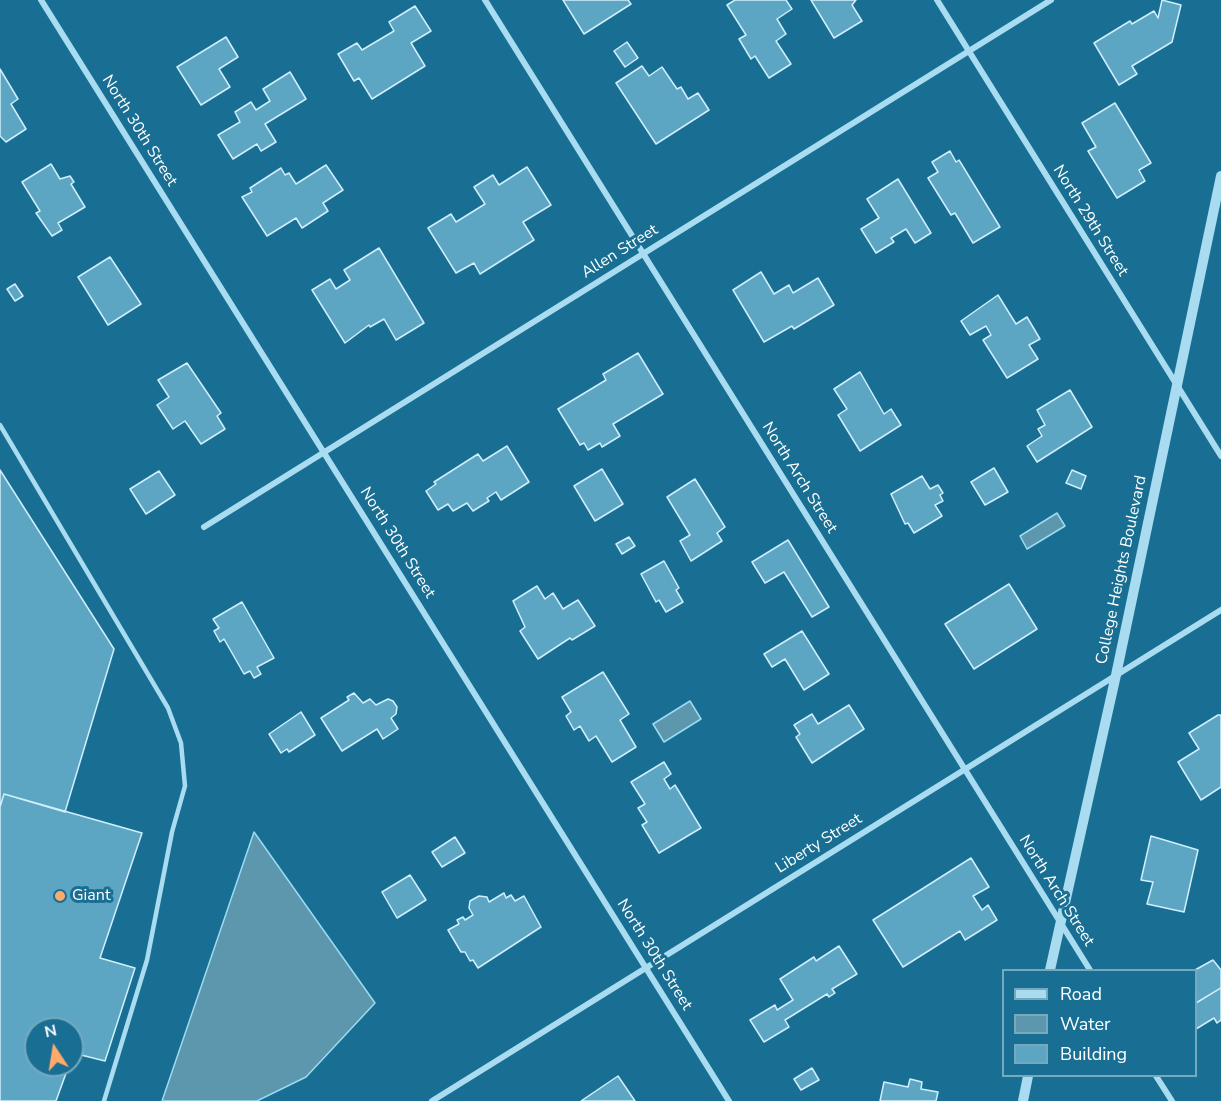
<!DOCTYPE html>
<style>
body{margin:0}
#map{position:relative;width:1221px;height:1101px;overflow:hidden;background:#196f93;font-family:"Nunito Sans",sans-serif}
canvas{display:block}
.legend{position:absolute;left:1002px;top:969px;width:195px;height:108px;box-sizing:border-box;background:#196f93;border:2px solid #75a9be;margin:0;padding:8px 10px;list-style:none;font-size:18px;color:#fff}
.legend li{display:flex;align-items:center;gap:12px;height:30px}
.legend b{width:30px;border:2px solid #75a9be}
.north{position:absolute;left:24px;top:1017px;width:60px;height:60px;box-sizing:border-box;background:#196f93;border:2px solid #75a9be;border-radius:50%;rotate:348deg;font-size:16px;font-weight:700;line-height:24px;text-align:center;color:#fff}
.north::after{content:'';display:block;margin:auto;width:21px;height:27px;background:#ffaa68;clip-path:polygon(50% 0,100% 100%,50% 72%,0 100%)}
</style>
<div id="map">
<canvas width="1221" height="1101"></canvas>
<ul class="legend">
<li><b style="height:8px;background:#a9dcf0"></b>Road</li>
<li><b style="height:16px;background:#5c97ae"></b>Water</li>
<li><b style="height:16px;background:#5ca6c4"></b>Building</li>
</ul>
<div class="north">N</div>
</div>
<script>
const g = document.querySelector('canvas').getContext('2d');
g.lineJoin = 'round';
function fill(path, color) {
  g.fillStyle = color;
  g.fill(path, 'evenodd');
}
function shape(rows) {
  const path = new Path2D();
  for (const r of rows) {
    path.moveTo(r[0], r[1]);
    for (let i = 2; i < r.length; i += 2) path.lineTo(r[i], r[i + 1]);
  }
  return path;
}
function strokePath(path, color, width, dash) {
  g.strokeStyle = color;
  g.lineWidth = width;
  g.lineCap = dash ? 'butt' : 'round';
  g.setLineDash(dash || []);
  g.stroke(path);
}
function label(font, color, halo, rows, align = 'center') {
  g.font = font + ' "Nunito Sans",sans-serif';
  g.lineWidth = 6;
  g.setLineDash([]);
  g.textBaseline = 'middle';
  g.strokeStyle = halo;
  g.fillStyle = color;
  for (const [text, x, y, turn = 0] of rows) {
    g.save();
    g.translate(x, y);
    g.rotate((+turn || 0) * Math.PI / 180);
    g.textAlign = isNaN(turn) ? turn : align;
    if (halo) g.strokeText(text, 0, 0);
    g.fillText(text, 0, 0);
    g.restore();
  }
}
const water = shape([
 [1057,513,1065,526,1027,549,1020,536,1057,513],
 [690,701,701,719,664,742,653,724,690,701],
 [254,832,375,1003,306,1077,257,1101,162,1101,254,832]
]);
fill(water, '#5c97ae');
strokePath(water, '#9cdbf2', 1.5);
const building = shape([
 [563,0,628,0,631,4,584,34,563,0],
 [735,0,786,0,792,9,777,19,786,34,776,41,791,64,769,78,755,56,751,59,739,39,746,35,727,5,735,0],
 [811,0,856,0,852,5,862,21,834,38,811,0],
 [1162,0,1181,5,1172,42,1132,66,1137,74,1119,85,1094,43,1130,21,1132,24,1154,11,1158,18,1162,0],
 [415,6,431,31,411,43,425,66,372,99,359,78,354,81,338,54,357,43,362,50,394,31,389,22,415,6],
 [226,37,238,57,219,69,230,87,201,105,177,67,226,37],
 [627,42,638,58,625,67,614,51,627,42],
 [642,66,649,76,662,67,677,89,681,87,688,99,698,93,709,110,656,144,616,83,642,66],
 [0,69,18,99,11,104,26,129,6,142,0,136,0,69],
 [290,72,306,99,265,124,276,142,261,151,257,144,233,159,218,135,240,122,235,112,251,102,256,110,270,101,263,89,290,72],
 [1115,103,1151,163,1139,170,1145,181,1117,198,1088,151,1096,147,1082,123,1115,103],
 [950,151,956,162,959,160,1000,227,973,243,955,213,951,215,928,178,938,172,932,162,950,151],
 [51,164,60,179,70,176,74,182,71,184,85,207,58,223,62,230,52,236,36,213,40,211,22,182,51,164],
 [326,165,343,190,323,203,328,211,302,228,296,218,267,236,242,197,252,192,250,188,281,168,285,175,289,173,296,184,326,165],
 [527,167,551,205,523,222,534,240,480,274,474,263,456,273,428,228,451,214,456,222,485,204,474,187,493,175,499,185,527,167],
 [898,179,931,233,915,243,906,229,891,238,894,242,876,253,861,229,879,218,867,199,898,179],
 [379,248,424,323,396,340,384,319,370,327,369,325,345,343,312,290,330,279,336,289,350,280,344,270,379,248],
 [110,257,141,304,108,325,78,277,110,257],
 [761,272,774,294,789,285,793,293,818,278,834,305,794,329,792,326,764,342,733,290,761,272],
 [15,284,23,296,15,301,7,289,15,284],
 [998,295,1016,324,1027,317,1040,339,1029,345,1038,359,1007,378,983,340,991,335,986,326,970,335,961,321,998,295],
 [638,353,663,394,613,424,620,436,602,447,600,443,588,450,584,443,580,445,558,409,606,380,603,374,638,353],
 [187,363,221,413,217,416,225,429,201,444,185,421,173,429,157,405,169,397,158,380,187,363],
 [860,372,884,414,891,409,901,425,860,451,838,415,847,409,834,389,860,372],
 [1070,390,1092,427,1037,462,1027,446,1042,436,1038,429,1045,425,1037,410,1070,390],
 [507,446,529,482,501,500,496,492,487,498,489,501,473,511,467,503,453,511,448,504,438,510,426,491,436,484,434,482,478,454,483,461,507,446],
 [994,468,1008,492,985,505,971,482,994,468],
 [602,469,623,504,595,521,574,486,602,469],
 [0,470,114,649,65,812,4,794,0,807,0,470],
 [1072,470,1086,476,1081,489,1066,483,1072,470],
 [159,471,175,495,146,514,130,489,159,471],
 [922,476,930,489,938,485,943,493,940,495,943,501,935,505,942,516,914,533,908,523,905,524,891,494,922,476],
 [695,479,725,527,717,533,722,541,691,561,680,541,690,535,667,497,695,479],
 [629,537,635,546,622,554,616,544,629,537],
 [788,540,829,607,812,617,784,572,765,583,752,562,788,540],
 [664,561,679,588,676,590,683,602,666,612,659,600,656,602,641,574,664,561],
 [1009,584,1037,629,974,669,945,624,1009,584],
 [537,586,545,599,553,593,563,609,578,600,595,626,572,640,570,638,538,659,520,631,525,627,513,601,537,586],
 [242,602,274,658,257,667,261,674,254,678,250,671,244,674,224,639,220,642,214,631,219,628,213,619,242,602],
 [802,631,829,674,804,690,785,659,772,667,764,654,802,631],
 [603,672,629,714,620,720,636,747,612,762,596,736,589,741,580,726,574,730,566,716,571,712,562,697,603,672],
 [354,693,363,703,370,699,376,705,388,699,393,701,397,707,396,714,391,718,398,729,383,739,377,729,342,751,321,718,349,700,347,697,354,693],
 [849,705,864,729,812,763,796,737,800,734,794,725,812,714,818,724,849,705],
 [301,712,315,735,289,752,287,749,281,753,269,734,301,712],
 [1218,715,1221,715,1221,787,1201,800,1178,762,1199,749,1189,733,1218,715],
 [664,762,671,774,664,779,670,789,675,785,701,828,659,853,642,825,647,822,638,808,645,804,631,782,664,762],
 [4,794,142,833,100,958,135,968,105,1061,73,1053,72,1056,72,1029,36,1029,36,1065,69,1065,56,1101,0,1101,0,807,4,794],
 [1151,836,1198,850,1184,912,1147,904,1153,882,1141,880,1151,836],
 [455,837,465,853,442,867,432,852,455,837],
 [971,858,989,887,973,896,982,910,988,905,997,920,965,940,960,931,903,967,873,920,971,858],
 [410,875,426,900,397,918,382,892,410,875],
 [504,893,506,898,511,895,515,901,524,896,541,927,478,968,473,960,470,961,465,952,461,952,448,930,459,924,457,920,463,917,465,920,473,915,469,908,470,901,479,896,487,897,489,902,504,893],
 [839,946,857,974,832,989,835,993,829,997,827,994,785,1020,789,1027,764,1042,750,1020,775,1005,777,1010,793,1000,780,979,814,957,816,961,839,946],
 [1213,960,1221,970,1221,988,1196,1003,1195,970,1213,960],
 [1221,988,1221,1020,1217,1023,1214,1018,1196,1029,1196,1003,1221,988],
 [812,1068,819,1080,801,1090,794,1079,812,1068],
 [618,1076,635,1101,581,1101,618,1076],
 [910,1079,922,1082,921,1089,938,1092,936,1101,880,1101,884,1082,908,1087,910,1079]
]);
fill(building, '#5ca6c4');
strokePath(building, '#d0effb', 1.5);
strokePath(shape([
 [0,425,168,708,181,743,185,786,172,832,147,960,104,1101]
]), '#a9dcf0', 4.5);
strokePath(shape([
 [41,0,729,1101],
 [485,0,1090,970],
 [937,0,1221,456],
 [204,527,1051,0],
 [1156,1076,1172,1101],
 [432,1101,1221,610]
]), '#a9dcf0', 6);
strokePath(shape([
 [1050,970,1116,675,1221,176],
 [1023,1101,1028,1076]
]), '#a9dcf0', 10);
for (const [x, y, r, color] of [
 [60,896,6,"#ffaa68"]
]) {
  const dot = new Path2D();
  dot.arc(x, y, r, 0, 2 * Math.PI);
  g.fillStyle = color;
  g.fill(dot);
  strokePath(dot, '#196f93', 2);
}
label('16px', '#fff', '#196f93', [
 ["North 30th Street",139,131,58],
 ["North 29th Street",1090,221,58],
 ["Allen Street",620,252,-32],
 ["North Arch Street",799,478,58],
 ["North 30th Street",397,543,58],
 ["College Heights Boulevard",1122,570,-78],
 ["Liberty Street",819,844,-32],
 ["North Arch Street",1056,891,58],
 ["North 30th Street",654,955,58]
]);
label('16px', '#fff', '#196f93', [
 ["Giant",72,896]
], 'left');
</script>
